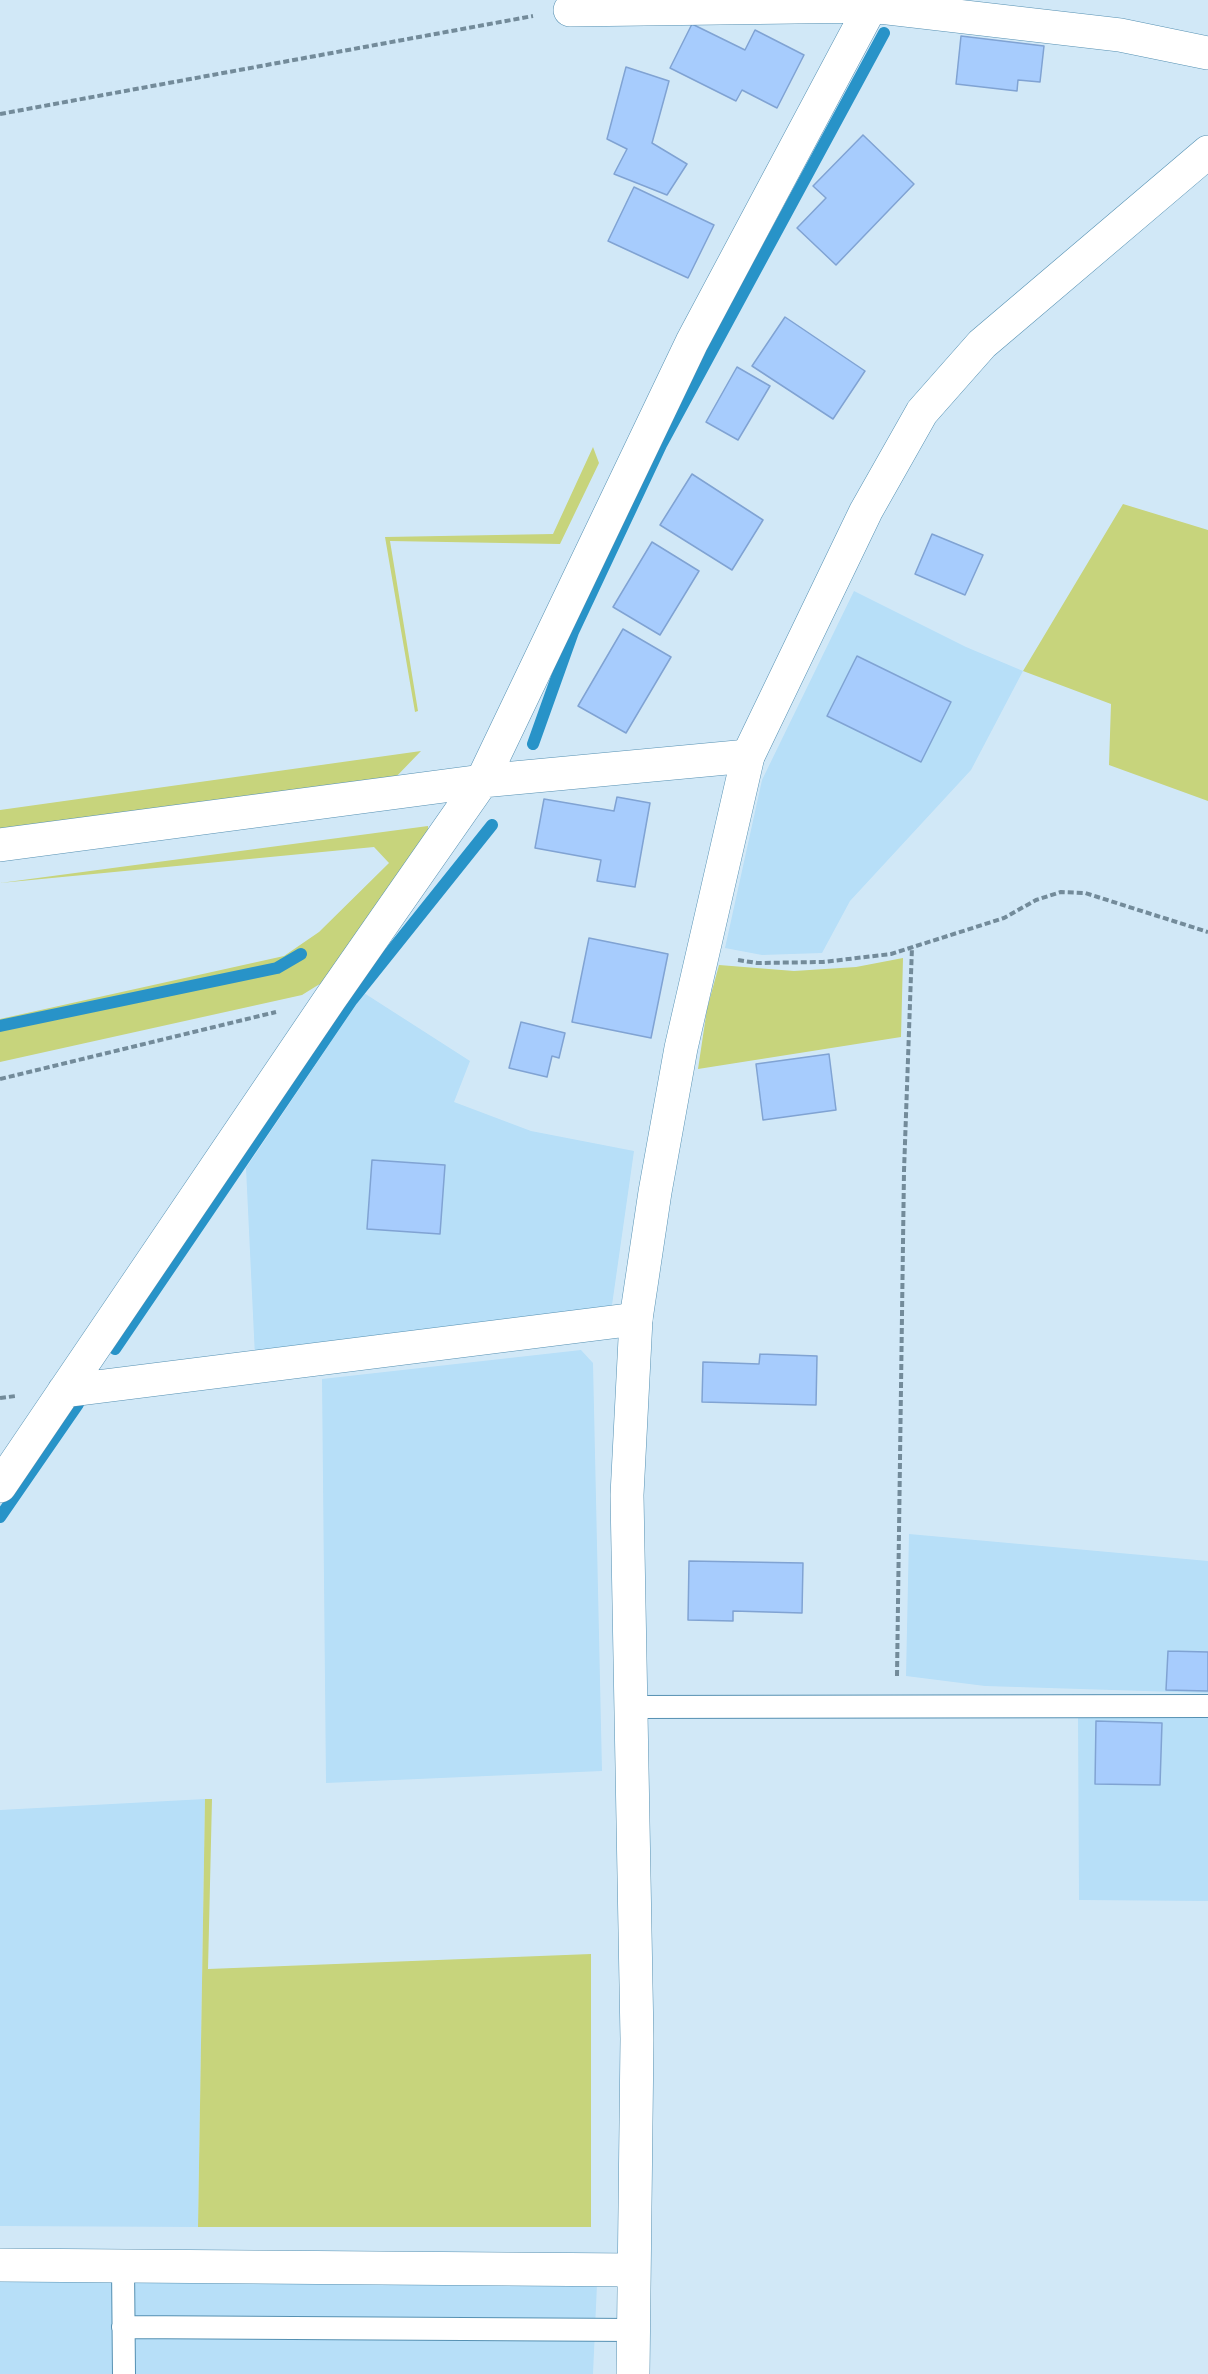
<!DOCTYPE html>
<style>
body{margin:0}
canvas{display:block;background:#d1e8f7}
</style>
<canvas width="1208" height="2374"></canvas>
<script>
const g = document.querySelector('canvas').getContext('2d');
g.lineJoin = 'round';
function fill(path, color) {
  g.fillStyle = color;
  g.fill(path, 'evenodd');
}
function shape(rows) {
  const path = new Path2D();
  for (const r of rows) {
    path.moveTo(r[0], r[1]);
    for (let i = 2; i < r.length; i += 2) path.lineTo(r[i], r[i + 1]);
  }
  return path;
}
function strokePath(path, color, width, dash) {
  g.strokeStyle = color;
  g.lineWidth = width;
  g.lineCap = dash ? 'butt' : 'round';
  g.setLineDash(dash || []);
  g.stroke(path);
}
fill(shape([
 [854,591,966,647,1023,671,971,770,850,901,822,953,762,955,725,948,762,780],
 [364,993,470,1061,454,1102,531,1131,634,1151,611,1312,255,1357,246,1168],
 [581,1350,593,1363,602,1771,326,1783,322,1379],
 [909,1534,1208,1561,1208,1693,985,1686,906,1676],
 [1078,1716,1208,1718,1208,1901,1079,1900],
 [205,1799,198,2227,0,2226,0,1810],
 [0,2275,597,2284,593,2374,0,2374]
]), '#b7dff8');
fill(shape([
 [593,447,599,463,560,544,390,541,418,711,415,712,385,537,553,534],
 [1123,504,1208,530,1208,801,1109,765,1111,704,1023,671],
 [421,751,393,780,0,831,0,810],
 [428,826,428,837,331,977,302,995,0,1062,0,1019,284,956,319,932,389,863,374,847,0,883],
 [903,958,901,1037,698,1069,707,1009,719,965,794,971,856,967],
 [205,1799,212,1799,208,1969,591,1954,591,2227,198,2227]
]), '#c7d47c');
strokePath(shape([
 [533,744,573,632,661,445,884,33],
 [0,1026,277,968,301,954],
 [115,1349,352,1000,492,825],
 [0,1517,78,1404]
]), '#2893c8', 12);
const building = shape([
 [692,24,745,50,755,30,804,55,777,108,742,90,736,101,670,68,692,24],
 [961,36,1044,46,1040,82,1018,80,1017,91,956,84,961,36],
 [626,67,669,81,652,143,687,164,667,195,614,174,627,149,607,139,626,67],
 [863,135,914,184,836,265,797,228,826,198,813,186,863,135],
 [634,187,714,225,688,278,608,241,634,187],
 [785,317,865,371,833,419,752,366,785,317],
 [737,367,770,386,738,440,706,422,737,367],
 [692,474,763,520,732,570,660,525,692,474],
 [932,534,983,555,965,595,915,574,932,534],
 [652,542,699,571,660,635,613,607,652,542],
 [623,629,671,657,626,733,578,706,623,629],
 [857,656,951,702,921,762,827,716,857,656],
 [617,797,650,803,635,887,597,881,601,860,535,848,544,799,614,811,617,797],
 [589,938,668,954,651,1038,572,1022,589,938],
 [521,1022,565,1033,559,1058,552,1056,547,1077,509,1068,521,1022],
 [829,1054,836,1110,763,1120,756,1064,829,1054],
 [372,1160,445,1165,440,1234,367,1229,372,1160],
 [760,1354,817,1356,816,1405,702,1402,703,1362,759,1364,760,1354],
 [689,1561,803,1563,802,1613,733,1611,733,1621,688,1620,689,1561],
 [1168,1651,1208,1652,1208,1691,1166,1690,1168,1651],
 [1096,1721,1162,1723,1160,1785,1095,1784,1096,1721]
]);
fill(building, '#a7ccfd');
strokePath(building, '#80a3d3', 1.5);
const lane = shape([
 [630,1707,1208,1706],
 [123,2267,124,2374],
 [123,2327,634,2330]
]);
const street = shape([
 [570,10,871,6,1120,35,1208,53],
 [0,845,482,781,748,756],
 [64,1391,636,1319],
 [0,1486,330,999,482,781,692,342,871,6,871,0],
 [0,2265,633,2270]
]);
const secondary = shape([
 [633,2374,637,2039,627,1495,636,1319,655,1192,681,1048,748,756,866,511,922,412,982,344,1208,152]
]);
strokePath(lane, '#5590b2', 24);
strokePath(street, '#5590b2', 34);
strokePath(secondary, '#5590b2', 34);
strokePath(shape([
 [0,114,533,16],
 [738,960,757,963,823,962,891,954,1004,918,1036,900,1061,892,1085,893,1208,932],
 [0,1079,276,1012],
 [0,1398,16,1396],
 [897,1676,904,1171,912,947]
]), '#738b9a', 4, [6, 3]);
strokePath(lane, '#fff', 22);
strokePath(street, '#fff', 33);
strokePath(secondary, '#fff', 33);
</script>
